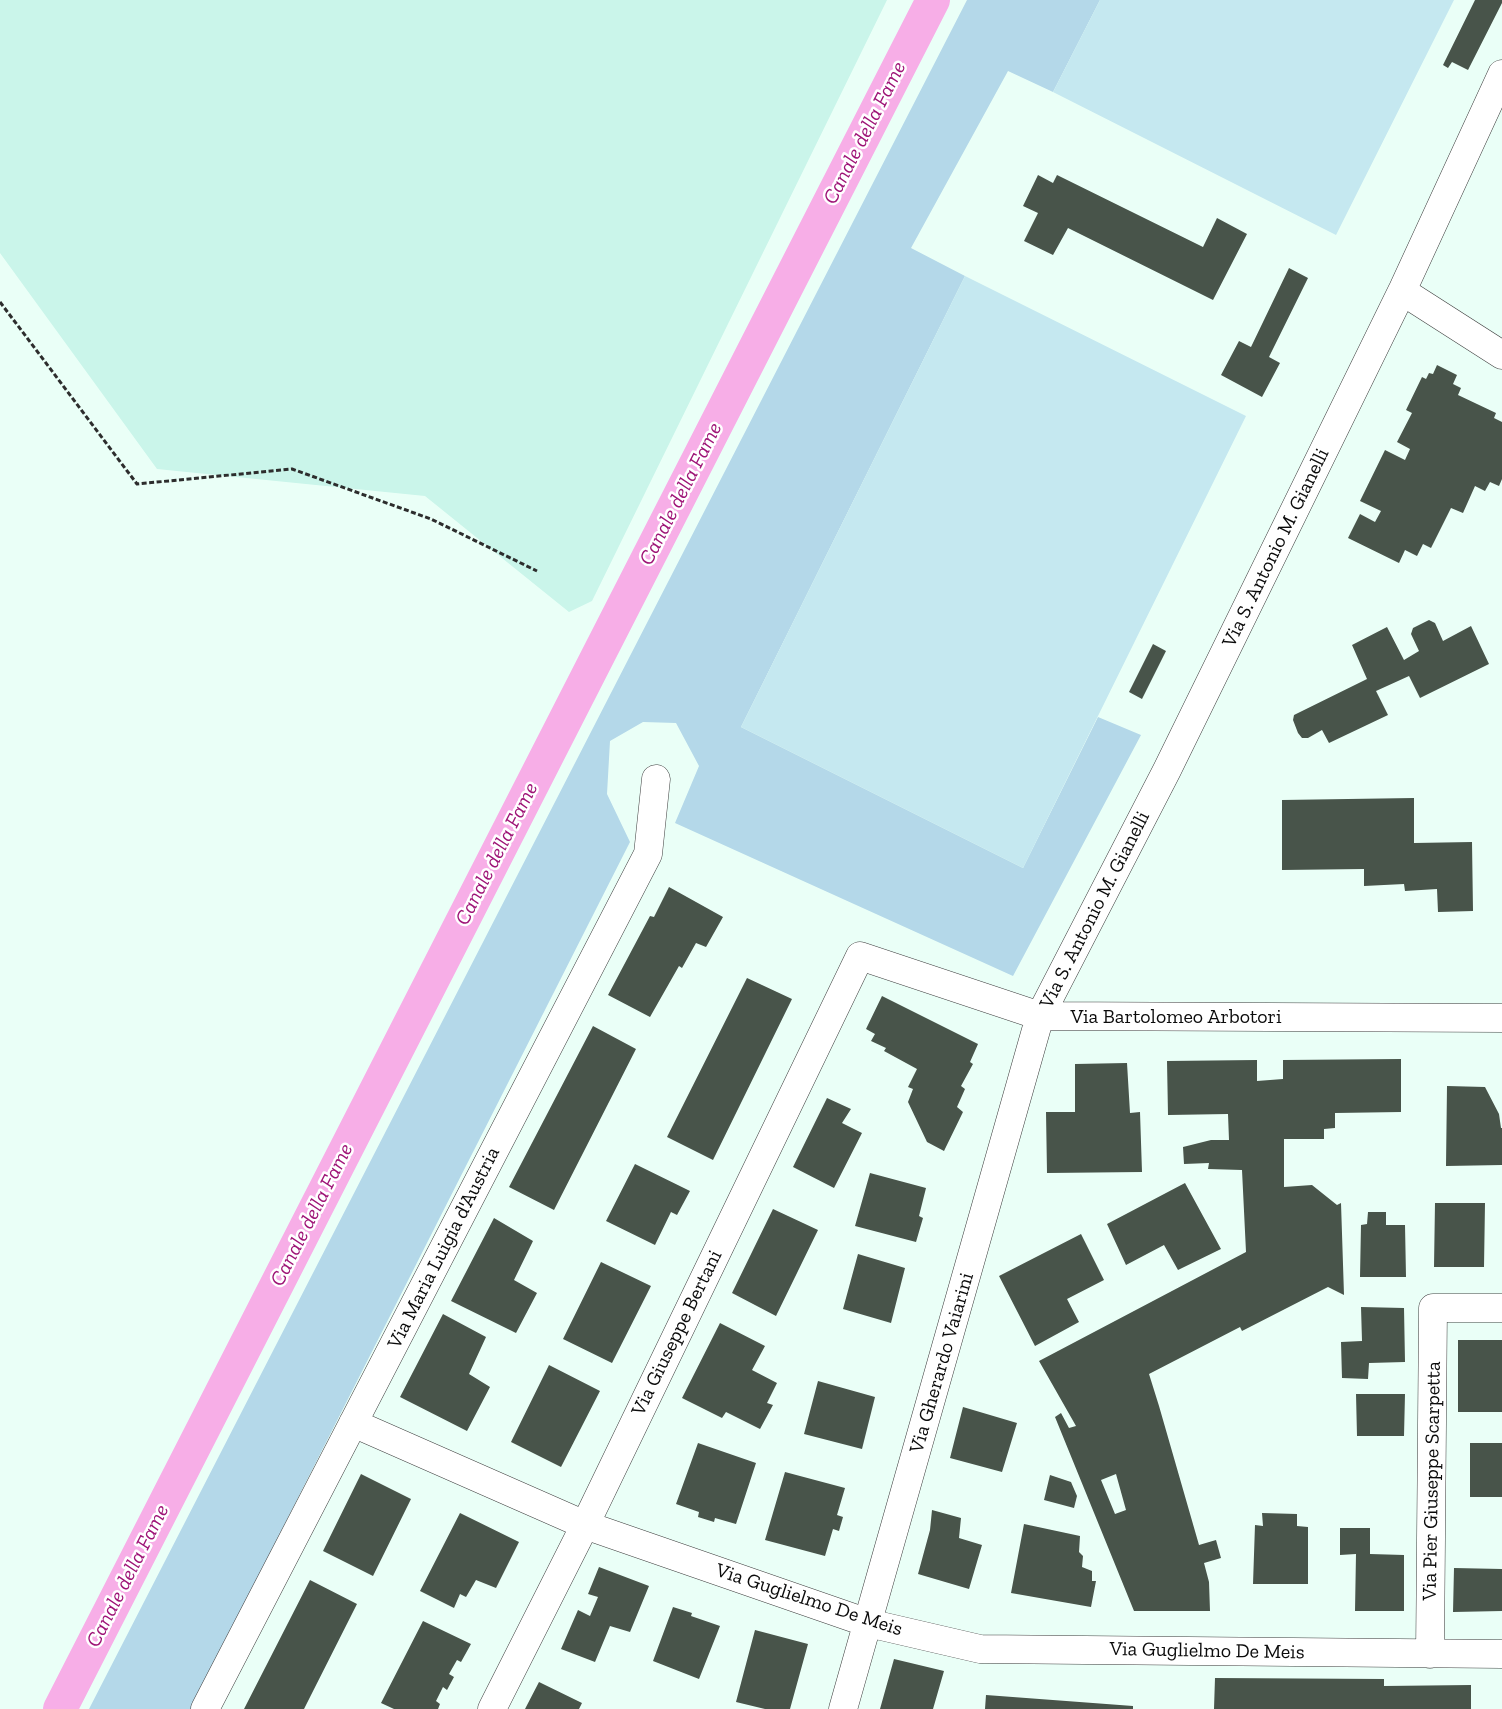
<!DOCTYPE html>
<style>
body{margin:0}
canvas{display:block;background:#eafff7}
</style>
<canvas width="1502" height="1709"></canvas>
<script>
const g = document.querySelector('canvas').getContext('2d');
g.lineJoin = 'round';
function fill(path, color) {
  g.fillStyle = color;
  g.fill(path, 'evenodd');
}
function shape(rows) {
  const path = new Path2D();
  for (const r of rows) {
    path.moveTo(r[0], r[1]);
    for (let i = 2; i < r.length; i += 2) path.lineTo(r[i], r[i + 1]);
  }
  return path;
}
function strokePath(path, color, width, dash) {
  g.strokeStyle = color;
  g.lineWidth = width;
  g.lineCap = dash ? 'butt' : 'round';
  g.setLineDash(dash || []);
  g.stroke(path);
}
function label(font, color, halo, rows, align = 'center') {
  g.font = font + ' "Zilla Slab",serif';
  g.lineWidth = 5;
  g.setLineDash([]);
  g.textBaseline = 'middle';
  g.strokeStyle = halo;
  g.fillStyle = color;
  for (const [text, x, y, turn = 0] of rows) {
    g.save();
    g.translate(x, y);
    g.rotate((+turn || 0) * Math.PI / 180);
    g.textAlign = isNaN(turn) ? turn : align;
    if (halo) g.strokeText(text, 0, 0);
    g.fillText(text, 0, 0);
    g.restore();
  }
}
fill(shape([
 [0,0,887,0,592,601,569,612,425,496,157,469,0,253]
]), '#caf5ea');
fill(shape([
 [967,0,1100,0,1053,92,1008,71,911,248,965,276,741,727,1023,868,1098,717,1141,735,1013,976,675,823,699,766,676,723,643,722,610,741,607,794,630,842,191,1709,89,1709]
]), '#b4d8e9');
fill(shape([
 [1100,0,1454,0,1336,235,1053,92],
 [965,276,1246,416,1023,868,741,727]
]), '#c5e8f0');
strokePath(shape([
 [60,1709,933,0]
]), '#f7aee7', 34);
fill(shape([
 [1475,0,1502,0,1502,3,1468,70,1452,62,1448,68,1443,65],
 [1038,175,1053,183,1057,175,1203,247,1217,218,1247,234,1213,300,1068,228,1053,255,1024,241,1038,213,1023,206],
 [1289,268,1308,278,1269,357,1280,363,1262,397,1221,375,1239,341,1251,347],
 [1437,365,1457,375,1453,384,1461,388,1458,395,1496,413,1494,418,1502,422,1502,479,1499,486,1490,482,1485,491,1475,486,1463,513,1451,508,1431,548,1423,544,1417,556,1405,550,1399,563,1348,538,1360,514,1375,522,1381,511,1360,501,1385,450,1405,460,1410,449,1397,442,1412,413,1406,410,1422,377,1426,379,1429,373,1433,374],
 [1429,620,1435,623,1443,641,1471,626,1489,664,1420,698,1409,676,1376,691,1388,715,1329,743,1322,730,1308,738,1302,738,1298,733,1293,720,1294,715,1367,679,1352,645,1387,627,1404,660,1419,651,1411,634,1413,628],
 [1153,644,1166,651,1142,699,1129,692],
 [1414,798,1414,843,1472,842,1473,911,1438,912,1437,889,1405,891,1404,884,1364,886,1364,869,1282,870,1282,800],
 [669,887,723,917,706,947,696,943,682,968,679,966,650,1017,608,995,650,916,654,917],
 [747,978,792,999,713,1160,667,1137],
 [882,996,978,1044,970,1062,973,1064,961,1086,965,1089,957,1107,963,1112,944,1151,927,1142,908,1102,913,1089,908,1087,917,1069,884,1051,886,1048,871,1041,875,1034,866,1029],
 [593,1026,636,1049,554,1210,509,1187],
 [1401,1059,1401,1112,1335,1113,1335,1128,1324,1129,1324,1139,1284,1139,1284,1187,1312,1185,1337,1205,1341,1203,1344,1295,1328,1287,1242,1331,1240,1327,1149,1374,1159,1406,1199,1545,1216,1540,1221,1558,1204,1563,1209,1582,1210,1611,1134,1611,1055,1417,1061,1413,1069,1428,1076,1426,1039,1361,1246,1252,1242,1170,1208,1169,1209,1163,1184,1164,1183,1147,1211,1140,1229,1140,1228,1114,1168,1115,1167,1061,1257,1060,1257,1081,1283,1079,1283,1060],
 [1116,1474,1126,1510,1115,1514,1101,1480],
 [1127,1063,1130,1113,1140,1112,1142,1172,1047,1173,1046,1112,1075,1112,1075,1064],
 [1447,1086,1485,1087,1499,1114,1501,1128,1502,1128,1502,1165,1446,1166],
 [827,1098,851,1109,842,1123,862,1133,834,1188,793,1167],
 [635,1164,690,1191,677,1215,671,1212,655,1245,606,1221],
 [870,1173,926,1188,919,1216,923,1218,916,1242,855,1226],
 [1185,1183,1221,1249,1178,1270,1164,1245,1126,1265,1107,1224],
 [1435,1203,1485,1203,1484,1267,1434,1267],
 [773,1209,818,1230,776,1316,732,1293],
 [1368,1212,1386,1212,1386,1225,1405,1225,1406,1277,1360,1277,1361,1225,1367,1224],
 [494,1218,533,1241,514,1280,537,1293,516,1333,451,1301],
 [1081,1234,1104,1280,1067,1299,1079,1322,1035,1346,999,1276],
 [858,1254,905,1268,891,1323,843,1309],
 [601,1262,651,1286,612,1363,563,1339],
 [1361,1307,1404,1308,1405,1362,1369,1363,1368,1379,1342,1378,1341,1342,1362,1341],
 [443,1314,486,1337,469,1374,490,1387,467,1431,400,1397],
 [720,1323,765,1346,752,1370,777,1383,767,1403,773,1405,760,1429,726,1412,722,1418,682,1398],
 [1458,1340,1502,1340,1502,1412,1458,1412],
 [549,1365,600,1391,561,1467,511,1442],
 [818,1381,875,1397,862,1449,804,1434],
 [1356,1394,1405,1394,1404,1436,1357,1436],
 [963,1407,1017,1423,1002,1472,950,1458],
 [698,1443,756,1463,736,1524,715,1518,714,1522,698,1517,699,1512,676,1504],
 [1470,1443,1502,1443,1502,1497,1470,1497],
 [785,1472,845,1488,837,1515,843,1517,839,1531,833,1529,825,1556,765,1540],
 [361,1474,411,1499,373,1576,323,1551],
 [1050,1475,1071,1482,1077,1496,1074,1508,1044,1500],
 [932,1510,961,1518,959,1538,982,1545,969,1589,918,1574,930,1530],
 [460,1513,519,1542,496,1588,476,1580,466,1597,460,1594,454,1608,420,1591],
 [1262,1513,1297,1514,1297,1526,1308,1527,1308,1584,1253,1584,1255,1525,1263,1526],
 [1024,1524,1080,1536,1079,1552,1083,1556,1082,1567,1092,1571,1092,1581,1096,1581,1091,1607,1011,1593],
 [1340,1528,1370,1528,1370,1554,1404,1555,1404,1611,1355,1611,1356,1554,1340,1555],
 [599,1567,649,1586,630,1632,610,1626,595,1662,561,1649,578,1610,590,1616,598,1597,588,1594],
 [1454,1568,1502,1569,1502,1611,1453,1612],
 [310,1580,357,1604,304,1709,244,1709],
 [673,1607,692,1613,691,1616,720,1626,699,1679,653,1661],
 [423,1621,471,1644,461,1662,457,1660,449,1674,454,1677,447,1690,443,1687,436,1701,440,1704,438,1709,394,1709,381,1703],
 [755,1630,808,1644,790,1709,765,1709,736,1702],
 [894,1659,944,1671,933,1709,880,1709],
 [1215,1678,1384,1679,1384,1686,1471,1685,1471,1709,1214,1709],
 [539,1682,582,1703,579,1709,525,1709],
 [986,1695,1133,1706,1133,1709,985,1709]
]), '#48544a');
const minor = shape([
 [1402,291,1502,355],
 [353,1423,585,1525,868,1623,980,1649,1502,1654],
 [1430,1654,1433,1308,1502,1308],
 [205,1709,648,854,656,779],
 [492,1709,585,1525,860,956,1040,1016,1502,1018],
 [843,1709,1040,1016,1167,770,1402,291,1502,74]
]);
strokePath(minor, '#3e3e3e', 29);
strokePath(shape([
 [0,302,137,484,292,469,431,519,537,571]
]), '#2d2d2d', 3, [5, 2.5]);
strokePath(minor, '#fff', 28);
label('20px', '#0b0b0b', '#fff', [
 ["Via S. Antonio M. Gianelli",1276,548,-64],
 ["Via S. Antonio M. Gianelli",1095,910,-63],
 ["Via Bartolomeo Arbotori",1176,1017],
 ["Via Maria Luigia d'Austria",444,1248,-63],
 ["Via Giuseppe Bertani",677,1333,-64],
 ["Via Gherardo Vaiarini",942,1363,-74],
 ["Via Pier Giuseppe Scarpetta",1432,1481,-89],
 ["Via Guglielmo De Meis",809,1600,18],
 ["Via Guglielmo De Meis",1207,1651,1]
]);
label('italic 21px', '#9e1477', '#fff', [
 ["Canale della Fame",865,133,-63],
 ["Canale della Fame",681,494,-63],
 ["Canale della Fame",497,854,-63],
 ["Canale della Fame",312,1215,-63],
 ["Canale della Fame",128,1576,-63]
]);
</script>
